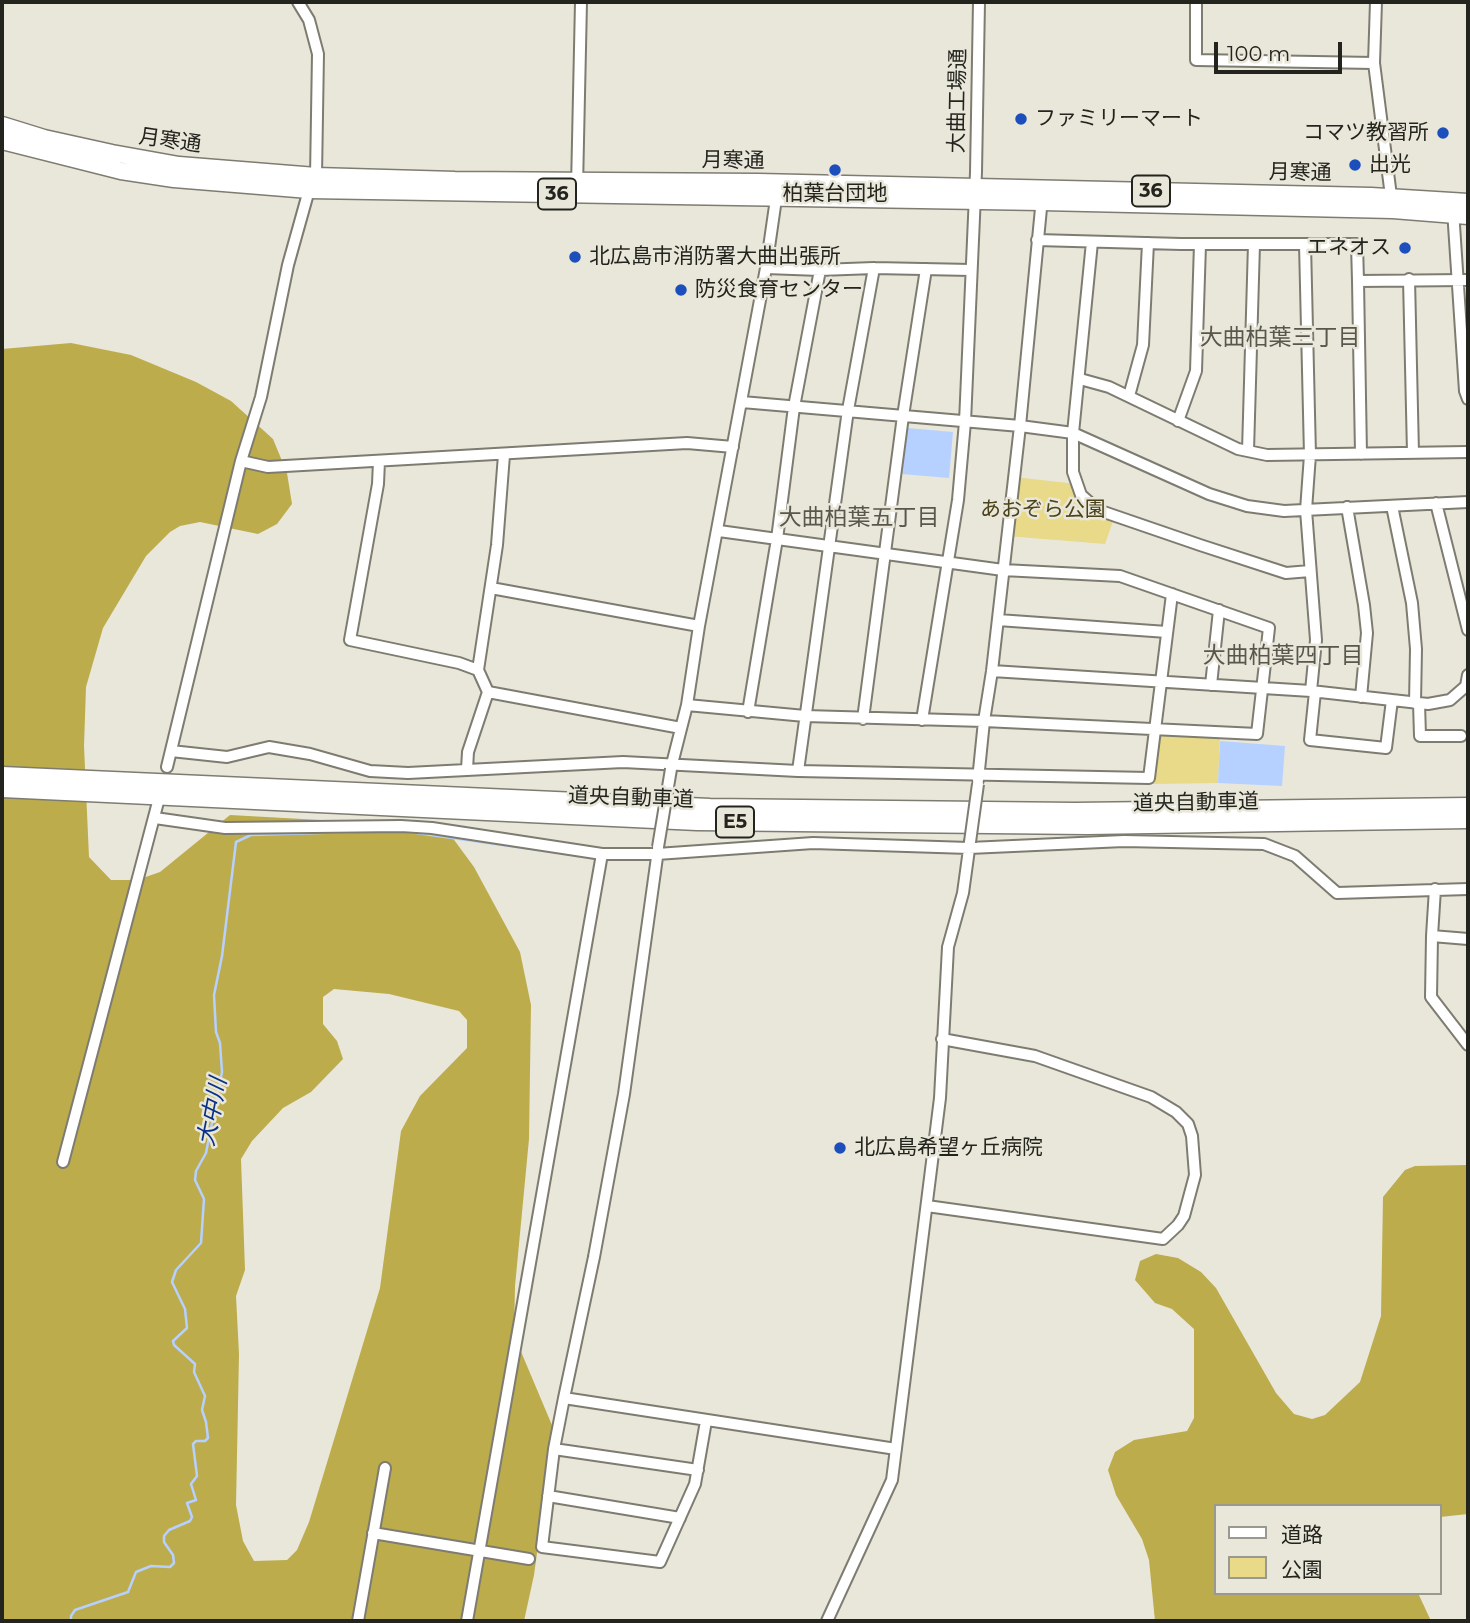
<!DOCTYPE html>
<meta charset="utf-8">
<style>
body{margin:0}
#map{position:relative;width:1470px;height:1623px;overflow:hidden;background:#e9e7da;font-family:Montserrat,"Noto Sans JP",sans-serif}
canvas{display:block}
.frame{position:absolute;inset:0;border:4px solid #24241f;pointer-events:none}
.legend{position:absolute;left:1214px;top:1504px;width:228px;height:91px;box-sizing:border-box;background:#e9e7da;border:2px solid #9a998f;margin:0;padding:9px 12px;list-style:none;font-size:21px;color:#24241f}
.legend li{display:flex;align-items:center;gap:14px;height:35px}
.legend b{width:35px;border:2px solid #9a998f}
.scale{position:absolute;left:1214px;top:42px;width:128px;height:32px;box-sizing:border-box;border:4px solid #24241f;border-top:0;padding-left:9px;font-size:21px;line-height:24px;white-space:nowrap;color:#24241f;-webkit-text-stroke:5px #e9e7da;paint-order:stroke}
</style>
<div id="map">
<canvas width="1470" height="1623"></canvas>
<div class="frame"></div>
<ul class="legend">
<li><b style="height:9px;background:#fff"></b>道路</li>
<li><b style="height:19px;background:#e8da88"></b>公園</li>
</ul>
<div class="scale">100 m</div>
</div>
<script>
const g = document.querySelector('canvas').getContext('2d');
g.lineJoin = 'round';
function fill(path, color) {
  g.fillStyle = color;
  g.fill(path, 'evenodd');
}
function shape(rows) {
  const path = new Path2D();
  for (const r of rows) {
    path.moveTo(r[0], r[1]);
    for (let i = 2; i < r.length; i += 2) path.lineTo(r[i], r[i + 1]);
  }
  return path;
}
function strokePath(path, color, width, dash) {
  g.strokeStyle = color;
  g.lineWidth = width;
  g.lineCap = dash ? 'butt' : 'round';
  g.setLineDash(dash || []);
  g.stroke(path);
}
function label(font, color, halo, rows, align = 'center') {
  g.font = font + ' Montserrat,"Noto Sans JP",sans-serif';
  g.lineWidth = 5;
  g.setLineDash([]);
  g.textBaseline = 'middle';
  g.strokeStyle = halo;
  g.fillStyle = color;
  for (const [text, x, y, turn = 0] of rows) {
    g.save();
    g.translate(x, y);
    g.rotate((+turn || 0) * Math.PI / 180);
    g.textAlign = isNaN(turn) ? turn : align;
    if (halo) g.strokeText(text, 0, 0);
    g.fillText(text, 0, 0);
    g.restore();
  }
}
fill(shape([
 [1014,477,1077,484,1081,495,1115,515,1105,544,1007,536],
 [1156,729,1220,732,1218,783,1151,784,1149,778]
]), '#e8da88');
fill(shape([
 [71,343,131,355,196,382,231,401,273,439,287,473,292,504,277,524,258,534,200,522,180,526,170,532,146,556,103,628,86,687,84,746,89,857,111,880,137,880,160,872,230,815,411,825,449,833,474,867,520,952,531,1005,529,1139,515,1286,514,1335,554,1430,534,1575,524,1621,2,1621,2,349],
 [334,989,389,994,459,1011,467,1020,467,1048,420,1096,401,1131,380,1288,309,1522,297,1550,287,1560,254,1561,243,1541,236,1505,239,1354,236,1296,245,1270,241,1159,252,1141,283,1108,311,1092,343,1059,337,1041,323,1024,323,997],
 [1468,1165,1468,1514,1440,1517,1440,1506,1216,1506,1216,1593,1418,1593,1431,1621,1155,1621,1149,1560,1142,1539,1116,1495,1108,1470,1115,1452,1134,1440,1187,1431,1194,1418,1194,1329,1172,1309,1155,1303,1135,1280,1140,1261,1156,1254,1178,1258,1201,1272,1216,1288,1276,1393,1294,1414,1312,1419,1325,1415,1360,1382,1381,1316,1383,1197,1405,1170,1415,1166]
]), '#bdac4b');
fill(shape([
 [907,428,953,432,949,478,902,474],
 [1220,741,1285,746,1282,786,1218,783]
]), '#b6d0ff');
strokePath(shape([
 [402,831,596,858],
 [71,1621,71,1616,75,1610,128,1592,136,1572,151,1566,170,1567,174,1563,173,1555,164,1542,164,1536,169,1530,190,1521,192,1517,187,1503,196,1500,191,1484,197,1476,193,1444,196,1441,205,1441,208,1438,206,1422,202,1410,205,1396,194,1372,195,1364,174,1345,173,1341,187,1328,185,1309,172,1282,176,1270,201,1243,204,1199,195,1180,196,1171,206,1153,222,1072,220,1043,216,1032,214,995,222,956,236,842,251,835,353,832]
]), '#b6d0ff', 2.5);
const minor = shape([
 [1196,2,1196,60,1374,63],
 [1376,2,1374,63,1392,204],
 [577,187,581,2],
 [1453,210,1465,391,1468,399],
 [1037,240,1181,244,1357,244,1358,281,1468,280],
 [1092,242,1073,433,1073,472,1081,495,1098,510,1200,545,1286,573,1310,571],
 [1305,244,1310,455,1306,510,1316,640,1311,691],
 [766,268,820,270,874,268,971,270],
 [1409,279,1413,453],
 [1358,281,1361,454],
 [1080,379,1109,387,1238,449,1267,455,1468,452],
 [1129,396,1143,345,1148,243],
 [742,402,1020,426,1073,433,1209,494,1247,506,1284,511,1468,502],
 [1178,421,1196,371,1200,244],
 [1248,451,1254,244],
 [241,461,268,467,687,443,733,447],
 [379,461,378,484,350,640,459,663,478,670],
 [1436,503,1468,630],
 [1392,506,1412,603,1416,649,1415,703],
 [1347,507,1364,605,1367,633,1361,697],
 [491,588,699,626],
 [998,620,1167,632],
 [992,671,1311,691,1428,704,1450,700,1466,686,1468,675],
 [1211,685,1219,610],
 [488,692,681,728],
 [1315,692,1310,740,1386,748,1392,700],
 [1419,703,1420,736,1461,736],
 [687,705,805,716,984,721,1257,734,1269,628,1120,576,1003,570,719,531],
 [748,712,777,539,794,407,820,270],
 [863,719,903,416,926,269],
 [922,720,958,500,965,422,976,172,979,2],
 [171,751,227,757,269,747,310,754,370,771,408,773,623,762,798,771,1149,778,1172,594],
 [167,767,241,461,261,397,288,265,309,190,316,176,318,54,309,20,298,2],
 [671,768,687,705,699,626,766,268,777,192],
 [467,769,468,752,488,692,478,670,497,545,504,455],
 [798,771,848,410,874,268],
 [978,780,984,721,992,671,1020,426,1042,198],
 [155,818,225,828,401,826,432,828,602,854,657,854,813,843,969,848,1124,841,1264,844,1295,856,1337,893,1468,889],
 [658,850,624,1094,594,1257,564,1398,896,1449],
 [1435,889,1432,936,1431,997,1468,1045],
 [1432,936,1468,939],
 [63,1162,158,802],
 [927,1206,1163,1239,1178,1225,1184,1216,1195,1175,1192,1136,1188,1124,1176,1112,1151,1097,1035,1056,942,1039],
 [564,1398,554,1449,542,1547,660,1562,695,1484,706,1421],
 [554,1449,698,1470],
 [548,1496,680,1518],
 [373,1533,529,1559],
 [358,1621,385,1468],
 [467,1621,602,854],
 [827,1621,892,1480,940,1098,948,947,963,893,970,842]
]);
const highway = shape([
 [2,125,44,138,112,153,179,165,316,176,455,180,758,182,1371,196,1468,202],
 [2,141,121,171,174,179,309,190,1042,202,1393,210,1468,216],
 [2,775,710,807,1075,811,1468,806],
 [2,789,697,822,1087,826,1468,820]
]);
strokePath(minor, '#7e7c71', 14);
strokePath(highway, '#7e7c71', 19);
strokePath(minor, '#fff', 10);
strokePath(highway, '#fff', 16);
const minorBridge = shape([
 [970,842,978,784],
 [658,847,671,769]
]);
strokePath(minorBridge, '#7e7c71', 14, []);
strokePath(minorBridge, '#fff', 10);
for (const [x, y, r, color] of [
 [1021,119,7,"#1d4fbc"],
 [1443,133,7,"#1d4fbc"],
 [1355,165,7,"#1d4fbc"],
 [835,170,7,"#1d4fbc"],
 [1405,248,7,"#1d4fbc"],
 [575,257,7,"#1d4fbc"],
 [681,290,7,"#1d4fbc"],
 [840,1148,7,"#1d4fbc"]
]) {
  const dot = new Path2D();
  dot.arc(x, y, r, 0, 2 * Math.PI);
  g.fillStyle = color;
  g.fill(dot);
  strokePath(dot, '#e9e7da', 2.5);
}
for (const [x, y, w] of [
 [1151,191,38],
 [557,194,38],
 [735,822,38]
]) {
  const box = new Path2D();
  box.roundRect(x - w / 2, y - 15.5, w, 31, 5);
  g.fillStyle = '#e9e7da';
  g.fill(box);
  strokePath(box, '#24241f', 2);
}
label('bold 19px', '#24241f', null, [
 ["36",1151,191],
 ["36",557,194],
 ["E5",735,822]
]);
label('21px', '#24241f', '#e9e7da', [
 ["大曲工場通",958,101,-89],
 ["月寒通",170,141,8],
 ["月寒通",733,161,1],
 ["月寒通",1300,173,1],
 ["道央自動車道",631,798,2],
 ["道央自動車道",1196,803,-1]
]);
label('21px', '#24241f', '#e9e7da', [
 ["ファミリーマート",1035,119],
 ["コマツ教習所",1429,133,"right"],
 ["出光",1369,165],
 ["柏葉台団地",835,194,"center"],
 ["エネオス",1391,248,"right"],
 ["北広島市消防署大曲出張所",589,257],
 ["防災食育センター",695,290],
 ["北広島希望ヶ丘病院",854,1148]
], 'left');
label('21px', '#4a421a', '#e9e7da', [
 ["あおぞら公園",1043,510]
]);
label('23px', '#59574d', '#e9e7da', [
 ["大曲柏葉三丁目",1280,338],
 ["大曲柏葉五丁目",859,518],
 ["大曲柏葉四丁目",1283,656]
]);
label('italic 23px', '#0a3187', '#e9e7da', [
 ["大中川",213,1112,-79]
]);
</script>
